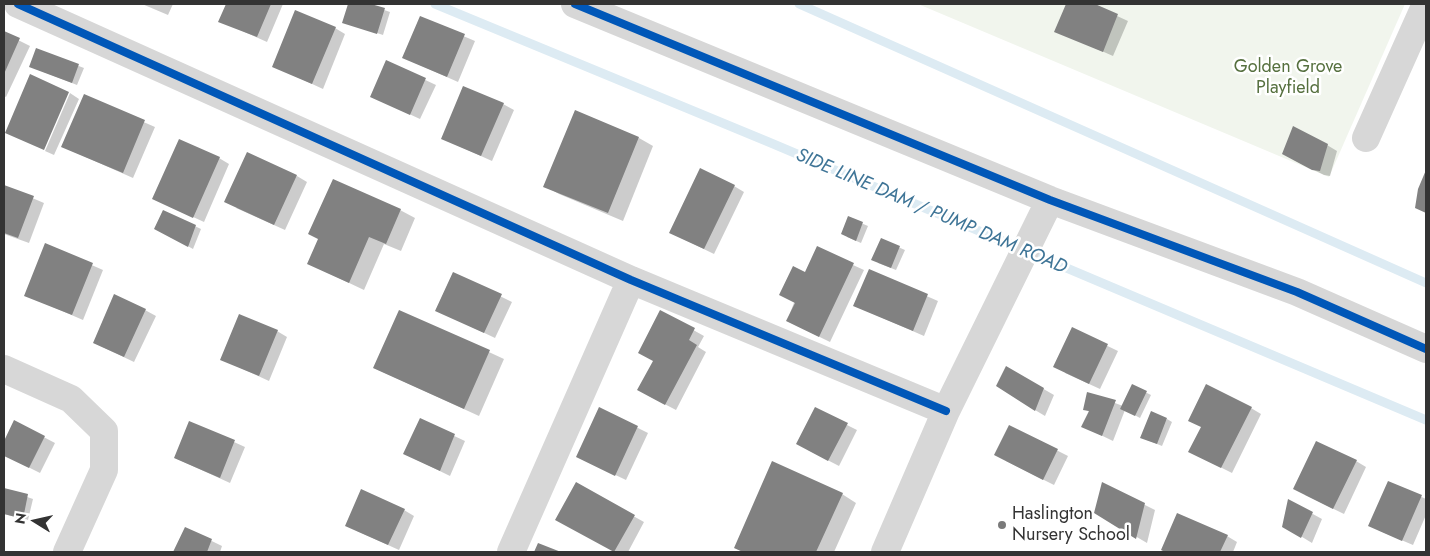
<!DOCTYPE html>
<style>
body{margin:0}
#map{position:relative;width:1430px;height:556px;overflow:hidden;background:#fff;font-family:Jost,sans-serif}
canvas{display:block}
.frame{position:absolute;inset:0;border:5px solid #333;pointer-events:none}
.north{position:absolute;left:10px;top:496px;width:50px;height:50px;-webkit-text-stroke:4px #fff;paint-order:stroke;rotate:280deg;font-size:14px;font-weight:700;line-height:20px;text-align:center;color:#333}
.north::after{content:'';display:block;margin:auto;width:18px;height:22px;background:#333;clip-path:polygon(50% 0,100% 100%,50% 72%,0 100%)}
</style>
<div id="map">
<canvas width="1430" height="556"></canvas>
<div class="frame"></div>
<div class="north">N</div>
</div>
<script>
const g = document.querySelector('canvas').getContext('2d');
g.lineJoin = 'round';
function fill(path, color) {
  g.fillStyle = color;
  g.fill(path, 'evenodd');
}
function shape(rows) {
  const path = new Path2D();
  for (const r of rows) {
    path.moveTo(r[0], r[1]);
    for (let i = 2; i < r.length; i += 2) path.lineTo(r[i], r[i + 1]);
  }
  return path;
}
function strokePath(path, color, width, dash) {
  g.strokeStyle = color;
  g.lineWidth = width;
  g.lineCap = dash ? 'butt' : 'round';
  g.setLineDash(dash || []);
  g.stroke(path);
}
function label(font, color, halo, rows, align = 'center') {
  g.font = font + ' Jost,sans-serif';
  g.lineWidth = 5;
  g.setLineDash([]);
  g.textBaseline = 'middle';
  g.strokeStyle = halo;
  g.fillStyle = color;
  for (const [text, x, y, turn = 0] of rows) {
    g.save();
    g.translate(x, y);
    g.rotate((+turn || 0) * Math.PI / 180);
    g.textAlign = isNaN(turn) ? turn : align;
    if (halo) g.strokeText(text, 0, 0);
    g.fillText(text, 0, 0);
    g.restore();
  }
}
fill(shape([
 [918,4,1405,4,1329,177]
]), '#f1f5ed');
fill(shape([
 [142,4,173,4,168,15],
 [227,4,283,4,267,42,220,21],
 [350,4,367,4,390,12,383,35,344,22],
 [1067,4,1091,4,1128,21,1113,56,1056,31],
 [421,18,475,41,458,82,404,58],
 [335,28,345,34,323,89,273,66],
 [4,33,30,46,6,97,4,96],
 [37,50,84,68,77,85,31,67],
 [387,62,436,85,420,119,372,97],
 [70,93,79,99,54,155,45,151],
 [84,96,155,127,133,178,63,147],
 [503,104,514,110,492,161,443,139],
 [639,138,653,146,623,221,559,194,545,186],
 [1327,145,1337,151,1330,176,1324,175,1294,160],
 [219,158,229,164,204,222,154,199],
 [297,176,307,182,285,230,236,208],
 [4,186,44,203,29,243,4,234],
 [734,186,744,192,714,254,681,238],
 [400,210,415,218,401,251,384,244,364,290,309,264],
 [163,211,201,229,193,249,155,228],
 [849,218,868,226,861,243,847,237],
 [882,240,905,250,896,270,878,263],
 [46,245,103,270,83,320,25,295],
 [853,265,864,270,830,342,787,321,805,274],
 [869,271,938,301,924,336,855,306],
 [453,273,512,302,495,338,436,310],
 [145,310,156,316,134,362,94,343],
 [400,311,504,359,479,416,374,368],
 [661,312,704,336,698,347,706,352,676,410,649,396],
 [1072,329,1118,351,1100,389,1065,373],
 [277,331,287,337,269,381,221,359],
 [1007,368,1054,395,1045,416,1035,410],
 [1133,386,1151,395,1140,418,1125,410,1113,441,1082,426,1090,412,1084,409,1088,393,1123,406],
 [1251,408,1261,414,1232,473,1200,457],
 [600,409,648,433,626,480,588,462],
 [1167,419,1172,422,1162,446,1147,440],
 [420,420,465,441,450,476,415,459],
 [15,422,55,443,40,473,4,455,4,444],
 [190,422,245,447,230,483,175,458],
 [847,425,857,430,839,466,808,450],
 [1009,426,1068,456,1054,485,1006,461],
 [1356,461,1366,467,1344,514,1305,495],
 [1389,482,1426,499,1426,515,1413,545,1380,531],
 [576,484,644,522,628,552,617,552,557,519],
 [1103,484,1155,510,1147,543,1096,513],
 [4,489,33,499,28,520,4,514],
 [842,494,856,503,834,552,743,552,735,548],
 [1289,501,1322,519,1312,543,1284,526],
 [404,510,414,516,399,550,357,531],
 [185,528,222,546,220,552,175,552],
 [1227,536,1237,542,1233,552,1167,552,1162,550]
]), '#0003');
strokePath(shape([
 [435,4,771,143,1426,420],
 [799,4,1426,283]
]), '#ddebf3', 9);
fill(shape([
 [226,4,271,4,257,37,218,22],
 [348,4,371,4,385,8,377,34,342,23],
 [1066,4,1095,4,1118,14,1103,52,1054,32],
 [295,10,336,27,312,84,272,67],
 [420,16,465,34,447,77,402,58],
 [4,31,20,38,4,74],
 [36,48,79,64,72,83,29,67],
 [386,60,426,78,410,115,370,97],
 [30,74,69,92,44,150,5,133],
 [463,86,504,103,481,156,441,139],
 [84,94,145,120,123,173,61,147],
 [575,110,639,137,608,213,543,187],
 [1293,126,1328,144,1320,171,1312,170,1282,154],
 [179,139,220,157,193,218,152,199],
 [247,152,297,175,274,225,224,202],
 [700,168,735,185,704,249,669,233],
 [1426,170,1426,213,1415,208,1418,189],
 [333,179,401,209,386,244,369,237,349,283,307,264,318,239,308,234],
 [4,185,34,196,18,238,4,233],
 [163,210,196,225,188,247,154,229],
 [848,216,863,222,856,241,841,234],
 [881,238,900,246,891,268,871,260],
 [45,243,93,263,72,315,24,296],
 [817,246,854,263,819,337,786,321,795,303,779,295,793,266,805,272],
 [869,269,928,294,913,331,853,306],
 [453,272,502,294,484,333,435,311],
 [114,294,146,309,124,357,93,343],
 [399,310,490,350,464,409,373,368],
 [660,310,695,328,689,340,697,345,665,405,637,390,653,361,638,353],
 [239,314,278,330,259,376,220,360],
 [1072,327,1108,344,1089,384,1053,367],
 [1006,366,1044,388,1035,411,996,386],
 [1132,384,1147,391,1135,416,1120,409],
 [1206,384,1252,407,1221,468,1188,452,1201,427,1188,421],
 [1087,392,1116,400,1102,436,1081,427,1089,411,1083,410],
 [599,407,638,426,615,476,576,457],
 [815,407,848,423,828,461,796,444],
 [1151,411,1167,418,1157,444,1140,438],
 [420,418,455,434,440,471,403,454],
 [14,420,45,436,29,468,4,456,4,441],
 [189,421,235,440,220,478,174,458],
 [1009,425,1058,449,1043,480,994,455],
 [1316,441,1357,460,1333,509,1293,489],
 [772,461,843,493,816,552,743,552,734,548],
 [1388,481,1422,495,1402,541,1368,526],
 [576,482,635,515,614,552,555,520],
 [1102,482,1145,503,1136,539,1094,513],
 [4,488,28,494,23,519,4,514],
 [361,489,405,509,388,545,345,526],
 [1288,499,1313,512,1301,538,1282,527],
 [1177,513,1228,535,1220,552,1165,552,1161,550],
 [185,527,212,539,207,552,173,552],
 [538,543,561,552,534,552]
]), '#818181');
strokePath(shape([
 [18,4,631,280,946,411],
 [575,4,1050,200,1297,292,1426,349],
 [1366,138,1426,4],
 [4,369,71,399,104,431,104,470,67,552],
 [511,552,631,280],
 [885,552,946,411,1050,200]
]), '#d7d7d7', 28);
strokePath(shape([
 [18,4,631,280,946,411],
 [575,4,1050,200,1297,292,1426,349]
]), '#0057b8', 8);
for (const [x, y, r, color] of [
 [1002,525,5,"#7a7a7a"]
]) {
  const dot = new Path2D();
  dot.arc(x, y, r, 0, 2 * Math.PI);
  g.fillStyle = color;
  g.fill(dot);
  strokePath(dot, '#fff', 2);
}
label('18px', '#56703f', '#fff', [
 ["Golden Grove",1288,68],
 ["Playfield",1288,89]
]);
label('18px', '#333', '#fff', [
 ["Haslington",1012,515],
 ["Nursery School",1012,536]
], 'left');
label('italic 19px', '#3f7597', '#fff', [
 ["SIDE LINE DAM / PUMP DAM ROAD",931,212,23]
]);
</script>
